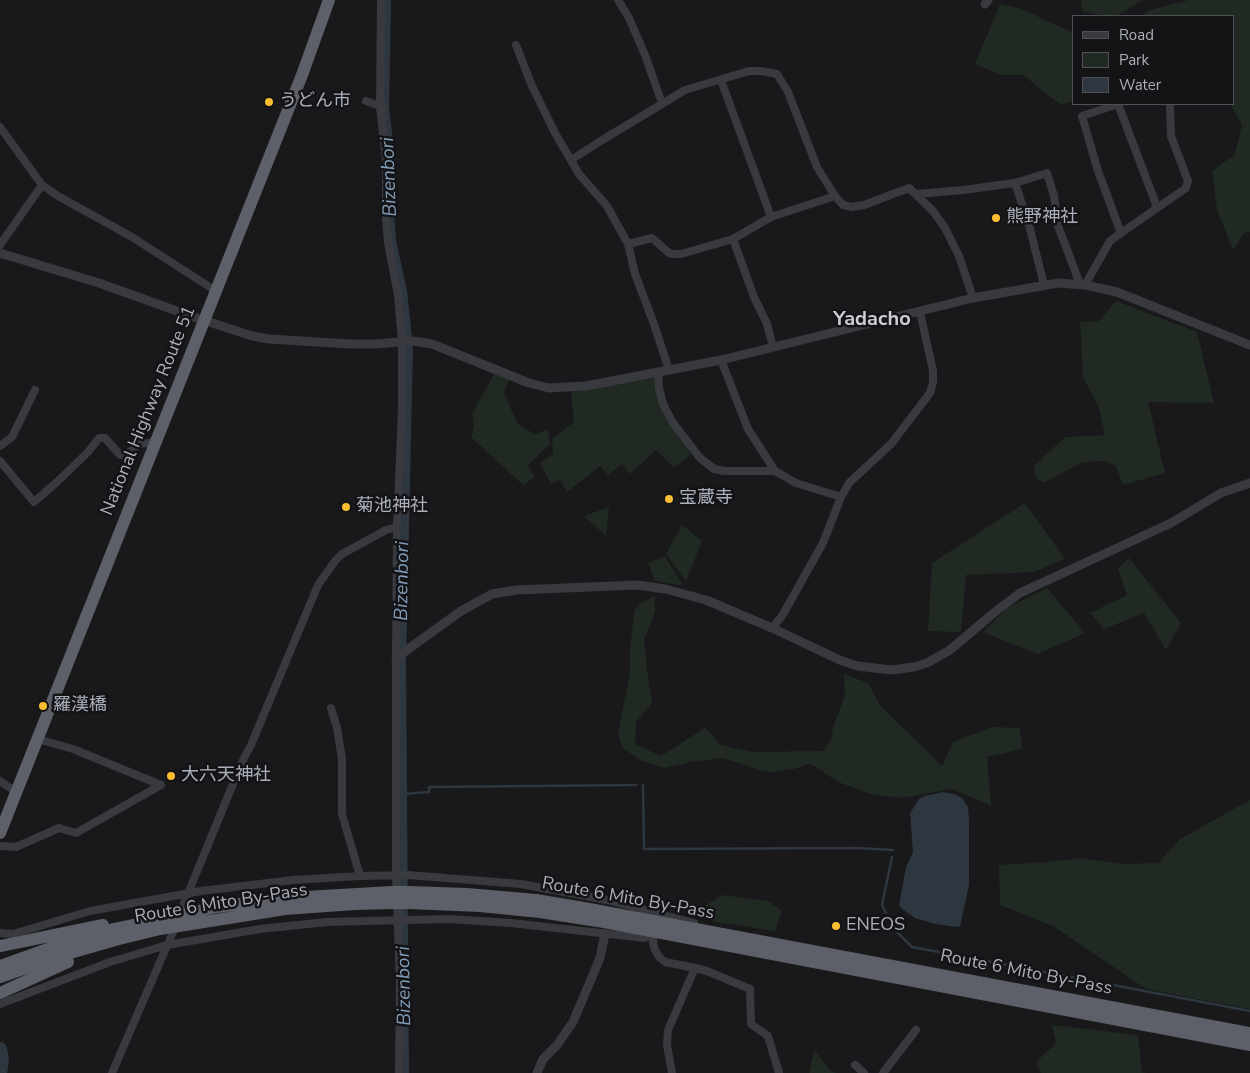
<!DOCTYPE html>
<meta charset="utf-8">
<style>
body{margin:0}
#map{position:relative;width:1250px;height:1073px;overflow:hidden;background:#19191b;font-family:"Nunito Sans",sans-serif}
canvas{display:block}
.legend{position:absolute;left:1072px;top:15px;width:162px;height:90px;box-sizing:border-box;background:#141316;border:1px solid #505158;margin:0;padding:6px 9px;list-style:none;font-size:15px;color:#aaafbb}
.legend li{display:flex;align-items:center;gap:10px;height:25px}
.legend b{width:25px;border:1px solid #505158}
</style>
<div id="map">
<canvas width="1250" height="1073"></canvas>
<ul class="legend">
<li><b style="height:6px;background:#393a40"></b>Road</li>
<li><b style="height:14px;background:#202922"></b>Park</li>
<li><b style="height:14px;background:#2e3740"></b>Water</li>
</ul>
</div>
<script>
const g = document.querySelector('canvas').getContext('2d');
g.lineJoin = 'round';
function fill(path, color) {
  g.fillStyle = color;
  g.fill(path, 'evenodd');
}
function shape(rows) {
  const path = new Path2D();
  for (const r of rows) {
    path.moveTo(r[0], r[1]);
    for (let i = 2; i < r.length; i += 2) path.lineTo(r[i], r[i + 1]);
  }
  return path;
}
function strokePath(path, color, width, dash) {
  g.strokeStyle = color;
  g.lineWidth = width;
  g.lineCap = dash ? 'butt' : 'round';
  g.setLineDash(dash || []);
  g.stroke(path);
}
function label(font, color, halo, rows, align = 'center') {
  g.font = font + ' "Nunito Sans","Noto Sans JP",sans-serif';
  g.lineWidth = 5;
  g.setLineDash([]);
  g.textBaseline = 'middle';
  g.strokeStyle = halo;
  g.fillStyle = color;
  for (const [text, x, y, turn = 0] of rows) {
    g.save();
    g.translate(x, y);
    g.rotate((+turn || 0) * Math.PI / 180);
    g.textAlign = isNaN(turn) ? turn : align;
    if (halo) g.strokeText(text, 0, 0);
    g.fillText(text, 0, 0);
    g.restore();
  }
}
fill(shape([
 [1081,0,1143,0,1116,16,1105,16,1083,11],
 [1189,0,1250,0,1250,232,1245,232,1233,250,1217,210,1212,171,1235,154,1242,125,1230,104,1234,104,1234,16,1142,16,1150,10],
 [1000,4,1019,8,1074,33,1074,101,1061,105,1023,75,1001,75,975,64],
 [1116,301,1197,332,1214,403,1148,402,1165,473,1123,485,1116,466,1104,461,1083,462,1043,483,1036,477,1034,466,1065,437,1105,435,1099,408,1083,377,1080,322,1099,321],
 [494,374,509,380,504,393,517,423,534,434,548,430,550,444,528,465,535,477,523,485,471,437,474,426,472,414],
 [654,377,660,406,691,454,674,468,656,450,630,474,622,464,608,475,600,466,567,492,560,480,551,484,540,463,553,454,552,439,574,422,571,392],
 [1025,503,1065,559,1034,572,966,575,961,632,928,631,932,563],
 [609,507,606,536,584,516],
 [682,525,702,541,686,581,666,554],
 [665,556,683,586,655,581,648,563],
 [1129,558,1181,623,1166,650,1144,613,1104,629,1090,613,1127,595,1118,569],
 [1047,588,1085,633,1038,654,983,632,1007,608],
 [655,596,655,612,644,640,648,678,652,703,636,722,635,744,661,756,705,728,714,736,720,745,753,752,823,751,831,739,833,728,845,695,844,674,868,683,880,705,942,766,953,742,992,727,1019,728,1023,749,987,757,991,806,952,789,901,798,871,794,838,782,813,765,808,764,794,769,771,772,760,770,723,758,691,762,665,768,642,761,624,749,620,741,618,734,630,672,630,650,634,611,639,604],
 [1250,800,1250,1009,1146,989,1053,926,1000,905,999,865,1047,862,1081,858,1123,864,1158,863,1180,839],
 [722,895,768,901,782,911,775,931,715,922,700,909],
 [1052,1025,1138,1035,1142,1072,1146,1073,1041,1073,1036,1062,1056,1043],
 [814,1050,832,1072,838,1073,809,1073]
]), '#202922');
fill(shape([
 [943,792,954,794,962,798,968,807,969,820,969,885,960,926,958,927,935,924,915,918,901,908,899,905,906,867,913,852,910,813,919,799,925,796]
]), '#2e3740');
strokePath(shape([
 [643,785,644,849,857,848,893,850],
 [403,794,429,792,429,787,636,785],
 [886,913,882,905,892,857],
 [890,920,896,931,912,947,965,957],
 [971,958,1250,1011]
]), '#2e3740', 2.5);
strokePath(shape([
 [387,0,385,109,393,171,390,214,392,241,403,291,409,347,402,661,405,1073]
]), '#2e3740', 8);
strokePath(shape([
 [0,1049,2,1061,0,1073]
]), '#2e3740', 14);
strokePath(shape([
 [381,0,380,107,386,160,386,220,388,243,398,295,402,342,402,410,397,527,396,658,396,875,400,984,399,1073],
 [618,0,629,18,645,55,662,103],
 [516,45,532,86,555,133,579,174,607,206,628,244,635,274,654,324,669,370],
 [721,80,771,217],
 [366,101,383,107],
 [1118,104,1082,116,1098,171,1121,233,1186,188,1188,181,1171,136,1170,104],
 [1118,104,1157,207],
 [0,127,42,185,58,196,132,237,216,291],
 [571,160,599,142,685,90,749,71,761,71,777,74,788,92,817,167,835,196,843,205,852,207,864,205,909,188,933,211,945,228,959,256,973,298],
 [1015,183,1047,173,1054,196,1058,226,1080,284],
 [917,194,963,190,1015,183,1029,225,1044,285],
 [733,239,754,297,767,324,773,347],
 [628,244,652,238,669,253,674,254,681,254,733,239,771,217,835,196],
 [0,245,42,185],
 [1085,285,1110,241,1121,233],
 [721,360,748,429,775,471,796,483,841,497],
 [658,372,659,388,663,404,673,423,700,458,714,469,724,471,775,471],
 [0,446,12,437,35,390],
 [0,461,34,502,57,482,88,452,99,438,105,438,120,455,125,455,140,444,155,442],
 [772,628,782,616,823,543,841,497,849,483,891,444,930,393,933,382,933,371,920,312],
 [331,708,337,728,342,759,342,814,360,876],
 [37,739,73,749,161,785],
 [0,781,16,792],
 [0,846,16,847,59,828,76,833,161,785],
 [182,908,242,762,251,745,318,585,335,561,342,554,386,530,397,527],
 [654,932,653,943,655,950,660,958,665,962,695,968,668,1030,667,1045,672,1073],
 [0,933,13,934,90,911,201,891,293,880,360,876,408,875,521,884,607,900,694,923],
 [695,968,707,971,750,989,751,1024,768,1036,779,1073],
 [0,1004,110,962,167,945,260,929,327,922,448,919,511,923,645,938,654,932],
 [855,1065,864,1073],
 [112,1073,173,932],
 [883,1073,916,1030]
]), '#393a40', 8);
strokePath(shape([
 [985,4,988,0],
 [0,253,99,283,188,315,252,336,269,339,350,344,375,344,412,341,432,344,529,383,549,388,586,386,721,360,973,298,1058,283,1085,285,1117,292,1250,345],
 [396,658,461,611,492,594,517,590,637,585,665,589,706,600,772,628,842,661,858,666,891,670,914,667,927,663,950,650,996,611,1020,593,1171,523,1221,493,1250,483],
 [537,1073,543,1059,557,1045,573,1022,600,958,605,934]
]), '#393a40', 9);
strokePath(shape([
 [0,833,302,75,329,0],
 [409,892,467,894,536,900,584,908,1250,1033],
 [409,903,480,906,540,912,604,922,1250,1045],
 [0,946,103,925],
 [0,966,59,945,114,929,217,907,288,898,392,892],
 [0,977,63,955,119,939,160,929,285,909,354,904,393,903],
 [0,993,68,962]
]), '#5d6068', 12);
strokePath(shape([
 [392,892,409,892],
 [393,903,409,903]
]), '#5d6068', 12);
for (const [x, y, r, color] of [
 [269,102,5,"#fbbe31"],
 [996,218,5,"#fbbe31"],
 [669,499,5,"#fbbe31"],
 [346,507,5,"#fbbe31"],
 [43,706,5,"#fbbe31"],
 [171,776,5,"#fbbe31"],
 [836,926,5,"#fbbe31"]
]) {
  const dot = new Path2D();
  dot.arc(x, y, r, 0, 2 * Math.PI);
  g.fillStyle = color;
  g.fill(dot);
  strokePath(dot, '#141316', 2);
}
label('18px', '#aaafbb', '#141316', [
 ["うどん市",279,102],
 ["熊野神社",1006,218],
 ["宝蔵寺",679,499],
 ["菊池神社",356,507],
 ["羅漢橋",53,706],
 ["大六天神社",181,776],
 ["ENEOS",846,926]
], 'left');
label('18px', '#aaafbb', '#141316', [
 ["National Highway Route 51",149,411,-68],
 ["Route 6 Mito By-Pass",628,899,10],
 ["Route 6 Mito By-Pass",221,904,-9],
 ["Route 6 Mito By-Pass",1026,973,11]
]);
label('italic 19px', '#809cb7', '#141316', [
 ["Bizenbori",390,177,-92],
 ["Bizenbori",403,581,-89],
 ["Bizenbori",405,986,-91]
]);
label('bold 20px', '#ccced7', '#141316', [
 ["Yadacho",872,320]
]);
</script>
